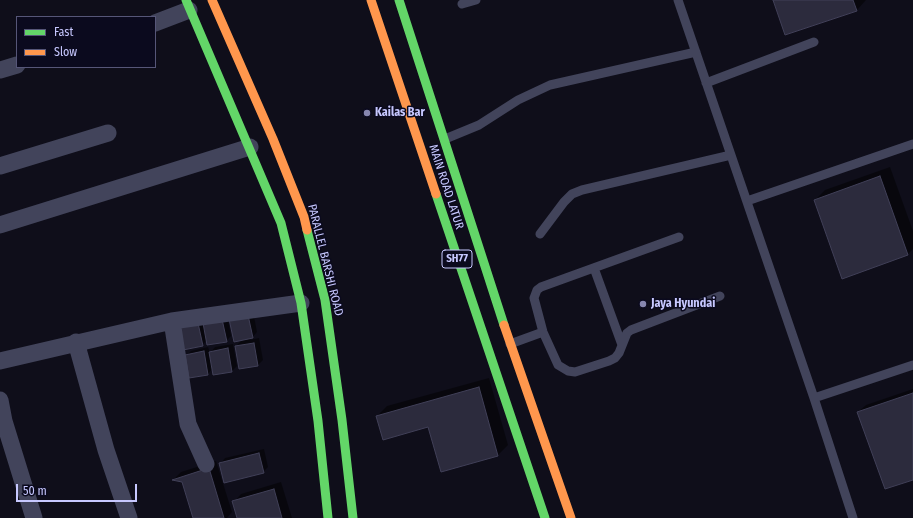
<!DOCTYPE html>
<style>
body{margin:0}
#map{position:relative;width:913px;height:518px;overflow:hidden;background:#0f0e1a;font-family:"Fira Sans Condensed",sans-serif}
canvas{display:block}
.legend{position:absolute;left:16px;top:16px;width:140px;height:52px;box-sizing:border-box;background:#0b0a1e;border:1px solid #565678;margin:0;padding:5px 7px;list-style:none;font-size:12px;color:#c7c8ff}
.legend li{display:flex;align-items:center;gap:8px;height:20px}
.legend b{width:20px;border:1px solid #565678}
.scale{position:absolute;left:16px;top:484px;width:121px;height:18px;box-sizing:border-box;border:2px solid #c7c8ff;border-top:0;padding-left:5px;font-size:12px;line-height:14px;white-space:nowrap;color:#c7c8ff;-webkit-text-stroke:3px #0b0a1e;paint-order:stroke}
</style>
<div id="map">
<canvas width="913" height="518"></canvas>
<ul class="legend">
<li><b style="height:5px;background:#63d668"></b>Fast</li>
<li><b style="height:5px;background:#ff974d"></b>Slow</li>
</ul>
<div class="scale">50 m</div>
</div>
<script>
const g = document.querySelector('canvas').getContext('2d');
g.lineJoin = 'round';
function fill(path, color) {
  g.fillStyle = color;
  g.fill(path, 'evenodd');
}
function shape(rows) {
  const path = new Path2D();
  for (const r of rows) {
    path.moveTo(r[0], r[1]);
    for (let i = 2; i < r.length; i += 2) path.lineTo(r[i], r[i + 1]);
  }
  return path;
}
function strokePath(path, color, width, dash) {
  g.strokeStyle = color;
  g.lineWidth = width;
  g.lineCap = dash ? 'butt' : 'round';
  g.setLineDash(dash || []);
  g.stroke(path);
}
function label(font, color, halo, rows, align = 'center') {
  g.font = font + ' "Fira Sans Condensed",sans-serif';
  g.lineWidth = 3;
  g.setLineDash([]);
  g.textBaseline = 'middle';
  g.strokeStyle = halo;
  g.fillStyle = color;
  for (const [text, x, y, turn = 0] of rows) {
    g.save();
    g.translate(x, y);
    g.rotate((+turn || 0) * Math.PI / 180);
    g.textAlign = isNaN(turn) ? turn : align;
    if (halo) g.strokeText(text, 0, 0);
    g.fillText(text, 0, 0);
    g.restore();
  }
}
fill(shape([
 [774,0,866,0,857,10],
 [890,167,913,231,913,249,908,254,843,277,815,200,825,190],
 [253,311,257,332,250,340,259,338,263,360,258,365,240,368,236,346,243,339,235,341],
 [227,314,231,336,226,341,207,340,202,345,180,327],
 [233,344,237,366,232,371,214,374,213,368,208,374,186,356,191,351,208,347,210,353,215,347],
 [489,378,508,445,498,455,441,471,429,426,377,416,387,406],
 [913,389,913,479,858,412,866,405],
 [264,449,268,467,263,472,220,464,225,458],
 [216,461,232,512,227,518,194,518,182,481,174,479,181,472],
 [281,482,292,518,238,518,234,502,241,494]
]), '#0007');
const building = shape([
 [773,0,853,0,857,11,785,35,773,0],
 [880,176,908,255,842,279,814,200,880,176],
 [248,315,253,338,234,342,229,319,248,315],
 [222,319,227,342,207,345,203,323,222,319],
 [198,323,203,346,183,350,179,327,198,323],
 [254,343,258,366,239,369,235,346,254,343],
 [228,348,232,372,213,375,209,352,228,348],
 [204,351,208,375,189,378,185,355,204,351],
 [479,387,498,456,441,472,428,427,383,440,376,416,479,387],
 [913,393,913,480,885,489,857,412,913,393],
 [259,453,264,473,224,483,219,463,259,453],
 [209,468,224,518,193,518,182,482,172,480,209,468],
 [274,489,282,518,237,518,232,501,274,489]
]);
fill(building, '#2c2b3d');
strokePath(building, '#414058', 1);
strokePath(shape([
 [678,0,814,398,853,518],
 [462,4,476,0],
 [706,83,814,42],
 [445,139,479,125,518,100,550,85,696,52],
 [747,201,913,144],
 [540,234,564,202,572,194,582,190,731,155],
 [679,237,541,287,537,290,534,298,543,332,558,365,568,371,575,372,609,361,615,358,619,353,627,333,631,330,720,296],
 [594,268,622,345],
 [510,344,543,332],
 [814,398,913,365]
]), '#42445b', 9);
strokePath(shape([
 [155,23,189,10],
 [0,70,17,65],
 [0,166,108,133],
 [0,225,250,147],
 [172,321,188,424,206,464],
 [76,342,106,450,129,518],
 [0,361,172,321,301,303],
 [0,400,4,421],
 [0,422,4,421,34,518]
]), '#42445b', 17);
strokePath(shape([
 [186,0,281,223,301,303,318,421,328,518],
 [399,0,504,325],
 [436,194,545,518],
 [307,230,325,300,342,420,353,518]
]), '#63d668', 9);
strokePath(shape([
 [212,0,273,139,304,217,307,230],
 [371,0,436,194],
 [504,325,571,518]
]), '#ff974d', 9);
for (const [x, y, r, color] of [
 [367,113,4,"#8787af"],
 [643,304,4,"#8787af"]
]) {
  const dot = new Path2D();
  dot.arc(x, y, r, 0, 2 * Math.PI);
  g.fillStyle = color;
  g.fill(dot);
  strokePath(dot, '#0b0a1e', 1.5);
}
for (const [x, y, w] of [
 [457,259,30]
]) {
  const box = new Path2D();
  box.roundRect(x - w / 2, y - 9, w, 18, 3);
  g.fillStyle = '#0b0a1e';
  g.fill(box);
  strokePath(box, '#c7c8ff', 1);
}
label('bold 11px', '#c7c8ff', null, [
 ["SH77",457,259]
]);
label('bold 12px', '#c7c8ff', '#0b0a1e', [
 ["Kailas Bar",375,113],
 ["Jaya Hyundai",651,304]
], 'left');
label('12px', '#c7c8ff', '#0b0a1e', [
 ["MAIN ROAD LATUR",446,187,72],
 ["PARALLEL BARSHI ROAD",325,260,76]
]);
</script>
